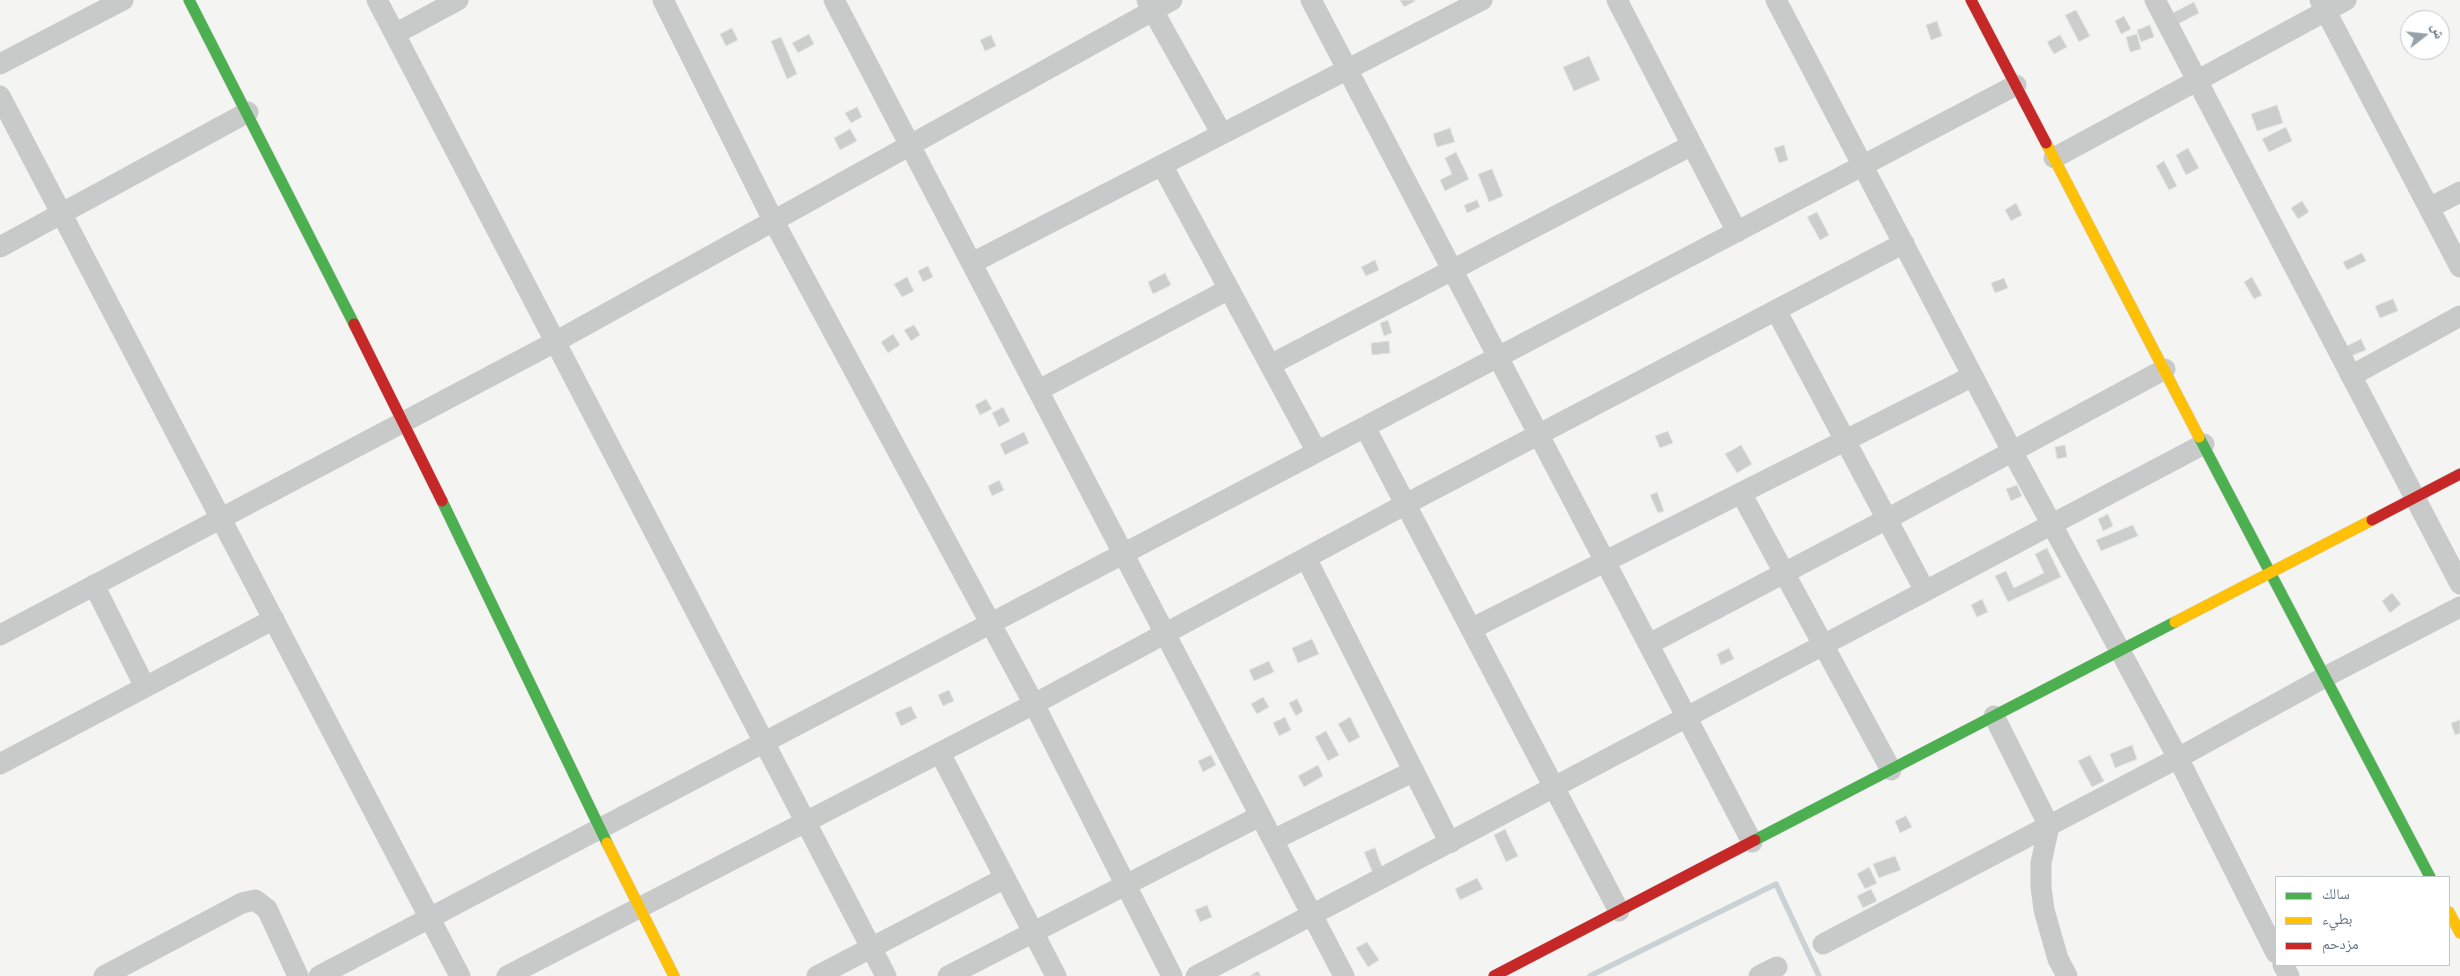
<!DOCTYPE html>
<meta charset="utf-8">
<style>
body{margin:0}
#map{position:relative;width:2460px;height:976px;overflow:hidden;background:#f4f4f2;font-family:Cabin,"Noto Naskh Arabic",sans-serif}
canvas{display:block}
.legend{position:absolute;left:2275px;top:876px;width:175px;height:90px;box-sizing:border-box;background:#fff;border:1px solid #c1c7cd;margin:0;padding:6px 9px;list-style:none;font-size:15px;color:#657482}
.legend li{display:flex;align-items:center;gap:10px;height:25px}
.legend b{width:25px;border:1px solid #c1c7cd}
.north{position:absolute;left:2400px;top:10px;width:50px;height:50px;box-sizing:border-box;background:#fff;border:1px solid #c1c7cd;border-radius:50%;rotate:74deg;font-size:14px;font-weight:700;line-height:20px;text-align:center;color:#657482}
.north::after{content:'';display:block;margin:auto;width:18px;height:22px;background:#97a1a9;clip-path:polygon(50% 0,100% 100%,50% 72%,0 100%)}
</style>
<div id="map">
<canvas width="2460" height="976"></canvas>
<ul class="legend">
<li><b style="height:6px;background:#4caf50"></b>سالك</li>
<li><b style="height:6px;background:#ffc107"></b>بطيء</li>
<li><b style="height:6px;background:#c62828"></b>مزدحم</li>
</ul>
<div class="north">ش</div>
</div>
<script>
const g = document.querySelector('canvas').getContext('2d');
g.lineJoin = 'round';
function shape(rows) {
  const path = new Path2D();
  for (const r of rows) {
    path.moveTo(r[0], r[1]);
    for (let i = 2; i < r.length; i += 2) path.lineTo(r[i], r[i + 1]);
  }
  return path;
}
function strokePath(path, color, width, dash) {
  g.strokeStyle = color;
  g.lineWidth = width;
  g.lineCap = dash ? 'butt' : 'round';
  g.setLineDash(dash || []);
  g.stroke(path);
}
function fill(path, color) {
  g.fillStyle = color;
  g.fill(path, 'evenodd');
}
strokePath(shape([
 [1590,976,1776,884,1819,976]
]), '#cad2d5', 5.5);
const building = shape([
 [1400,0,1414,0,1415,1,1404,7,1400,0],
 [2194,2,2199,13,2178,24,2173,13,2194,2],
 [2076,10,2090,36,2079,42,2065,15,2076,10],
 [2124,16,2131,29,2121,34,2115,21,2124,16],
 [1937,21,1942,36,1931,40,1926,25,1937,21],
 [2150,25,2154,37,2141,42,2137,30,2150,25],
 [732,28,738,40,726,46,720,34,732,28],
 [809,34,814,44,798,53,792,43,809,34],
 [2137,34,2141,49,2130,52,2126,37,2137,34],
 [991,35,996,46,985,51,980,40,991,35],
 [2060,35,2067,47,2054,54,2047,42,2060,35],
 [781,37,797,74,787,79,771,41,781,37],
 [1589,56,1600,80,1574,91,1563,67,1589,56],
 [2277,105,2283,123,2257,131,2251,114,2277,105],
 [857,107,862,117,851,123,845,113,857,107],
 [2286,127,2292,141,2269,152,2262,139,2286,127],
 [1450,128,1455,142,1437,147,1433,134,1450,128],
 [850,129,857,141,840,150,834,138,850,129],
 [1784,145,1788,160,1779,163,1774,148,1784,145],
 [2188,148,2199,168,2186,175,2176,155,2188,148],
 [1456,152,1469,179,1445,191,1440,180,1452,174,1445,158,1456,152],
 [2164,161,2177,186,2169,190,2156,166,2164,161],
 [1492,169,1503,196,1489,202,1478,174,1492,169],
 [1477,200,1480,207,1467,213,1464,205,1477,200],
 [2302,201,2309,212,2298,219,2291,208,2302,201],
 [2016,203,2022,215,2011,221,2005,210,2016,203],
 [1817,212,1829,235,1820,240,1807,217,1817,212],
 [2362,253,2366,261,2347,270,2343,262,2362,253],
 [1375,260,1379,270,1366,276,1361,267,1375,260],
 [928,266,933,277,923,282,918,271,928,266],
 [1165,273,1171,285,1153,294,1148,282,1165,273],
 [907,277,914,291,902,297,894,284,907,277],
 [2252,277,2262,295,2254,299,2244,282,2252,277],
 [2004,278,2008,288,1995,293,1991,283,2004,278],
 [2393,299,2398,311,2380,318,2375,306,2393,299],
 [1388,320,1392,333,1384,336,1380,323,1388,320],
 [914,325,920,335,911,341,904,330,914,325],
 [893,334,900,345,888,353,881,342,893,334],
 [2361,339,2366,350,2351,356,2347,346,2361,339],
 [1389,341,1390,353,1372,355,1371,343,1389,341],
 [986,399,992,409,980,415,975,405,986,399],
 [1003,407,1010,421,999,427,992,413,1003,407],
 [1668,431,1673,443,1660,448,1655,436,1668,431],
 [1024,432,1029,443,1005,455,1000,444,1024,432],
 [1741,445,1752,464,1737,473,1725,454,1741,445],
 [2065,445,2067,457,2057,459,2055,447,2065,445],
 [999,480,1004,490,992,496,988,486,999,480],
 [2017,485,2022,496,2011,501,2006,489,2017,485],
 [1657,492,1664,511,1658,513,1650,495,1657,492],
 [2108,514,2113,526,2103,531,2098,519,2108,514],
 [2133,525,2138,536,2101,551,2096,540,2133,525],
 [2047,548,2061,577,2008,602,1995,576,2006,571,2014,588,2044,573,2035,554,2047,548],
 [2392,593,2401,604,2390,613,2382,601,2392,593],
 [1982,599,1988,612,1977,617,1971,605,1982,599],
 [1312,639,1319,654,1298,663,1292,648,1312,639],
 [1729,648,1734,659,1721,665,1717,654,1729,648],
 [1269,661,1274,672,1254,681,1249,670,1269,661],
 [949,690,954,701,943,706,938,695,949,690],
 [1263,697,1269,707,1257,714,1251,704,1263,697],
 [1297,699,1303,711,1296,716,1289,703,1297,699],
 [911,706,917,718,901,726,895,713,911,706],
 [1285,717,1291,730,1279,736,1273,723,1285,717],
 [1350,717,1360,737,1349,743,1338,724,1350,717],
 [2460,720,2460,733,2455,735,2451,723,2460,720],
 [1326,731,1339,755,1328,761,1315,737,1326,731],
 [2132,745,2137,759,2115,768,2110,754,2132,745],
 [1211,755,1216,765,1203,772,1198,761,1211,755],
 [2090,755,2104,781,2092,787,2078,761,2090,755],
 [1318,765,1323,776,1304,787,1298,776,1318,765],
 [1906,816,1912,827,1900,833,1895,821,1906,816],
 [1505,829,1518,856,1506,862,1494,835,1505,829],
 [1375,848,1383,869,1373,873,1364,852,1375,848],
 [1895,856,1901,870,1879,878,1873,864,1895,856],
 [1869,867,1877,883,1865,889,1857,874,1869,867],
 [1477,878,1483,889,1460,900,1455,889,1477,878],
 [1871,889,1877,901,1863,908,1857,896,1871,889],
 [1207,905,1212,917,1200,922,1195,910,1207,905],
 [1367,942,1379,960,1368,967,1356,948,1367,942],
 [1258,971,1261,976,1250,976,1258,971]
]);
fill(building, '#cccece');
strokePath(building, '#e3e3e2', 1);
const fast = shape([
 [189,0,354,324],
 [2199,437,2430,877],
 [442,501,607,843],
 [1755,840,2175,622]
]);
const slow = shape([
 [2046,143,2199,437],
 [2175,622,2372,520],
 [607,843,674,976],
 [2449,912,2460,933]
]);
const jam = shape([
 [1971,0,2046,143],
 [354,324,442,501],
 [2372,520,2460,474],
 [1494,976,1755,840]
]);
strokePath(fast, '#d2d2d3', 12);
strokePath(slow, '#d2d2d3', 12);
strokePath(jam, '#d2d2d3', 12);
strokePath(shape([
 [377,0,886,976],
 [663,0,773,220,1034,704,1172,976],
 [834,0,1344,976],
 [1147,0,1222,134],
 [1311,0,1752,842],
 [1617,0,1737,232],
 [1776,0,2012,451,2178,758,2276,953],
 [2155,0,2460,584],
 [2320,0,2460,267],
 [395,34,458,0],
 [0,64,123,0],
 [0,96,460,976],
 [2054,158,2346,0],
 [1162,165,1317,452],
 [2429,208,2460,192],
 [0,247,248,112],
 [972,263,1482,0],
 [1776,310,1925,591],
 [1270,365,1692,145],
 [2351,376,2460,316],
 [1039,390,1229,289],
 [1365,427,1619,911],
 [1741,493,1891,770],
 [1306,558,1450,843],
 [94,585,145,687],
 [1471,629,1973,376],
 [0,635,555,342,1172,0],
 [1649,644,1887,519,2165,369],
 [1994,716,2049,826,2041,863,2041,887,2044,910,2058,959,2067,976],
 [940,753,1056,976],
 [0,764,274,619],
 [1273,840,1414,771],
 [1823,944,2178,758,2325,677,2460,607],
 [2283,965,2289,976],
 [104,976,242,903,255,900,267,909,298,976],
 [319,976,2016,85],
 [507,976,1034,704,1406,504,1904,243],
 [817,976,1005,878],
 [948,976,1260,816],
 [1196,976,2204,444],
 [1759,976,1777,967]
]), '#c8caca', 21);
strokePath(fast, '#4caf50', 11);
strokePath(slow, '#ffc107', 11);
strokePath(jam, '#c62828', 11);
</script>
